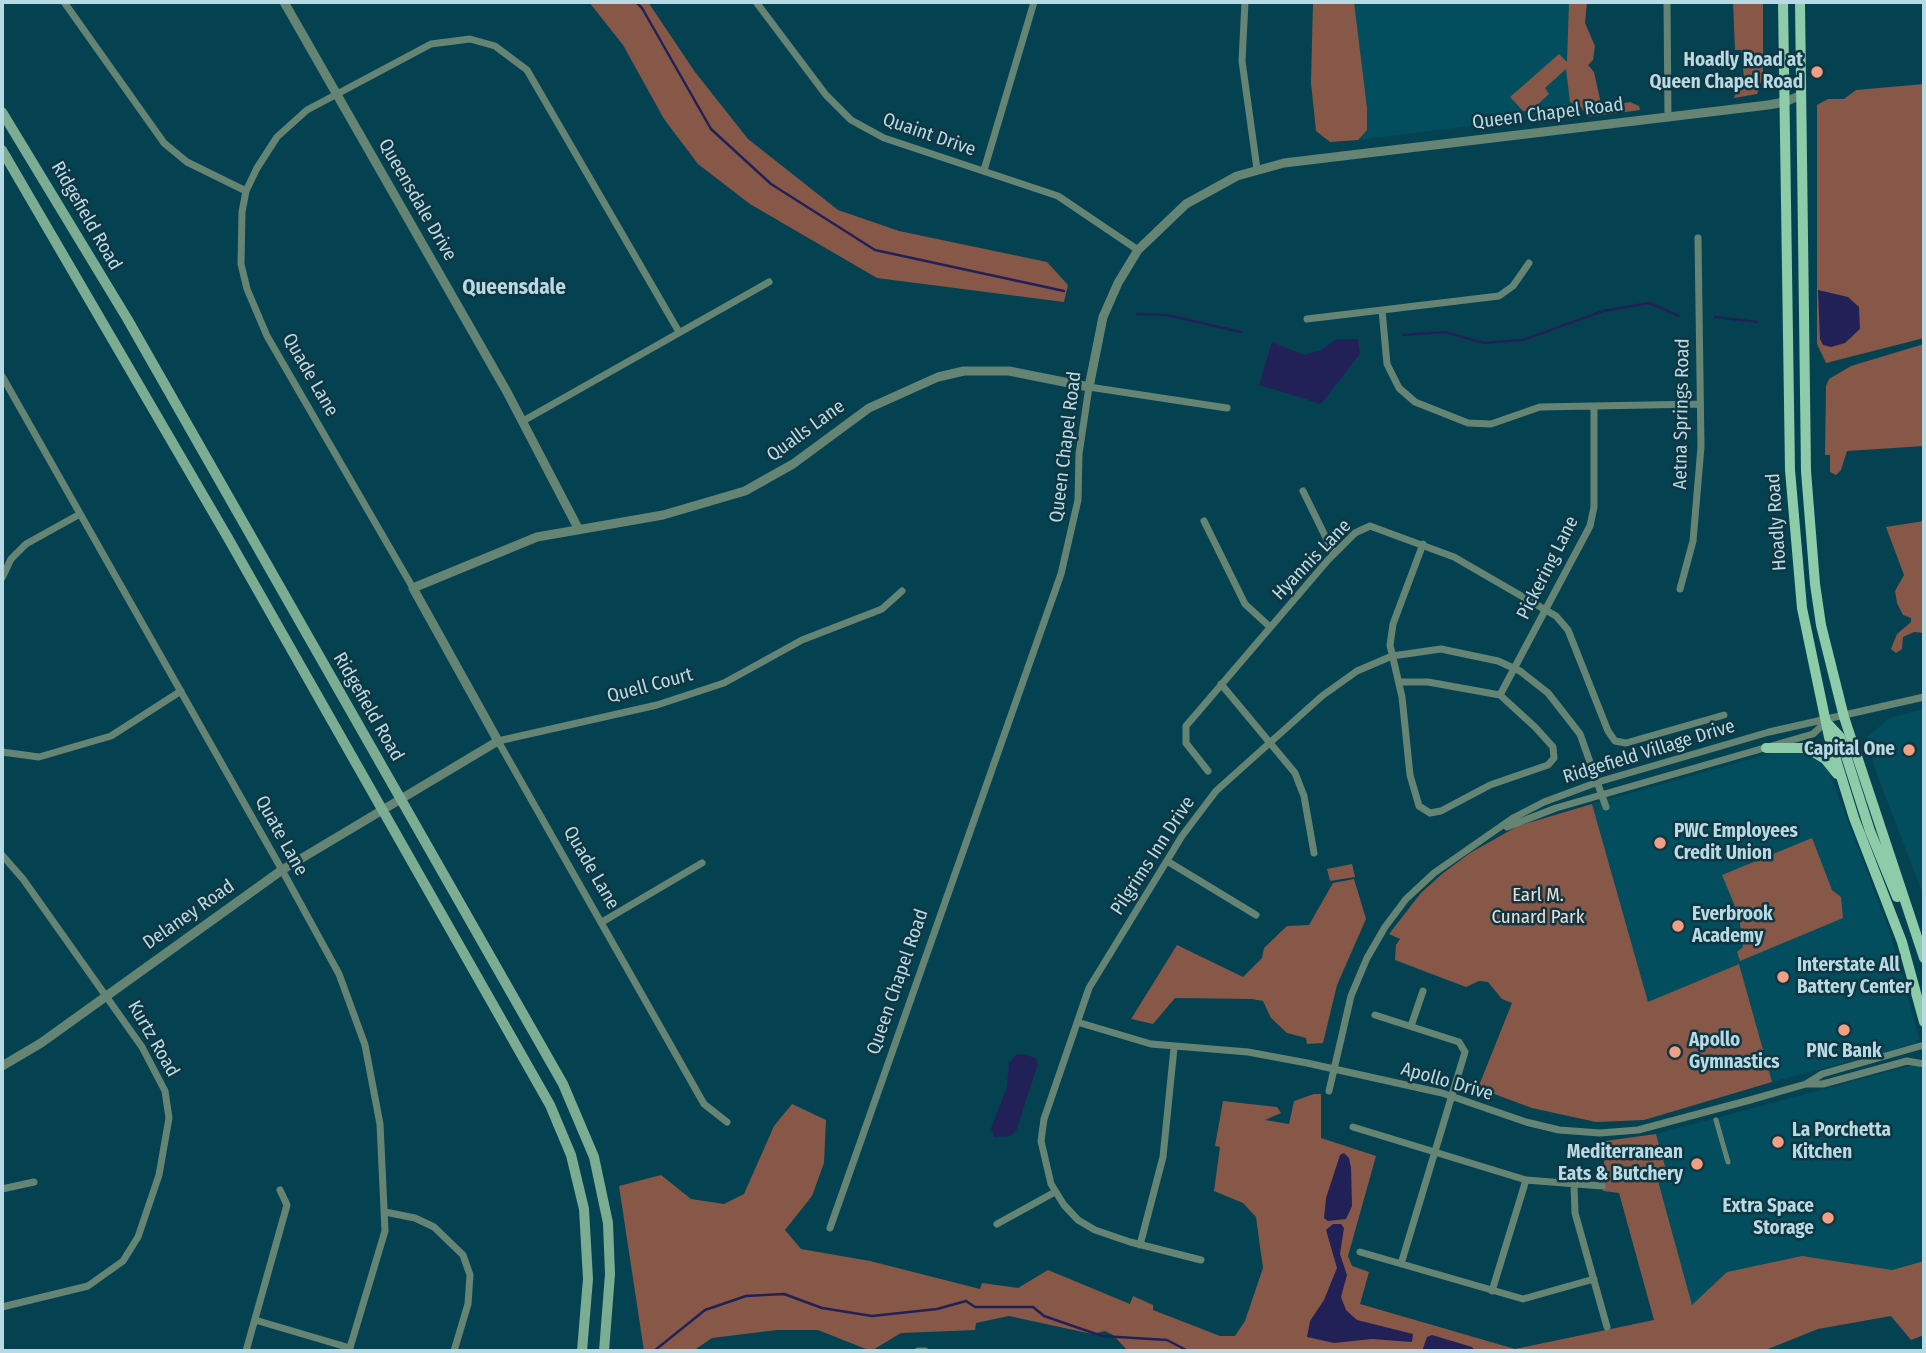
<!DOCTYPE html>
<style>
body{margin:0}
#map{position:relative;width:1926px;height:1353px;overflow:hidden;background:#054251;font-family:"Fira Sans Condensed",sans-serif}
canvas{display:block}
.frame{position:absolute;inset:0;border:4px solid #b8dae5;pointer-events:none}
</style>
<div id="map">
<canvas width="1926" height="1353"></canvas>
<div class="frame"></div>
</div>
<script>
const g = document.querySelector('canvas').getContext('2d');
g.lineJoin = 'round';
function fill(path, color) {
  g.fillStyle = color;
  g.fill(path, 'evenodd');
}
function shape(rows) {
  const path = new Path2D();
  for (const r of rows) {
    path.moveTo(r[0], r[1]);
    for (let i = 2; i < r.length; i += 2) path.lineTo(r[i], r[i + 1]);
  }
  return path;
}
function strokePath(path, color, width, dash) {
  g.strokeStyle = color;
  g.lineWidth = width;
  g.lineCap = dash ? 'butt' : 'round';
  g.setLineDash(dash || []);
  g.stroke(path);
}
function label(font, color, halo, rows, align = 'center') {
  g.font = font + ' "Fira Sans Condensed",sans-serif';
  g.lineWidth = 5;
  g.setLineDash([]);
  g.textBaseline = 'middle';
  g.strokeStyle = halo;
  g.fillStyle = color;
  for (const [text, x, y, turn = 0] of rows) {
    g.save();
    g.translate(x, y);
    g.rotate((+turn || 0) * Math.PI / 180);
    g.textAlign = isNaN(turn) ? turn : align;
    if (halo) g.strokeText(text, 0, 0);
    g.fillText(text, 0, 0);
    g.restore();
  }
}
fill(shape([
 [1343,2,1572,2,1576,113,1358,140],
 [1924,709,1924,897,1875,769,1867,737,1890,718],
 [1782,750,1808,751,1827,766,1890,933,1919,1038,1915,1044,1772,1082,1739,964,1648,1003,1592,804],
 [1914,1065,1924,1069,1924,1261,1892,1270,1874,1268,1692,1305,1657,1180,1668,1178,1656,1134]
]), '#024d5e');
fill(shape([
 [589,2,648,2,695,72,748,139,838,210,899,231,1047,262,1068,285,1064,302,877,278,750,204,698,164,664,119,623,45],
 [1313,2,1354,2,1367,108,1367,130,1358,140,1330,142,1316,131,1311,83],
 [1569,2,1587,2,1585,23,1595,46,1593,60,1588,65,1594,72,1601,104,1606,106,1630,102,1639,106,1640,110,1587,117,1581,107,1570,102,1566,69,1545,88,1549,94,1530,112,1523,111,1510,97,1559,54,1567,62],
 [1733,2,1763,2,1763,75,1757,94,1734,98,1737,88,1745,87,1741,50,1735,50],
 [1924,84,1924,338,1826,363,1817,344,1817,105,1828,99,1844,99,1856,90],
 [1924,344,1924,446,1847,451,1841,470,1836,475,1830,472,1830,455,1825,455,1826,386,1829,379,1851,366],
 [1924,521,1924,633,1914,632,1903,637,1902,649,1896,653,1891,649,1897,634,1911,622,1911,618,1903,615,1897,603,1895,591,1904,575,1886,527],
 [1592,804,1648,1002,1739,964,1772,1082,1644,1120,1596,1122,1532,1108,1478,1088,1512,1003,1502,999,1488,982,1479,981,1466,987,1395,960,1396,945,1400,939,1389,934,1421,893,1442,874,1470,853,1518,826],
 [1812,838,1832,890,1841,897,1843,918,1740,961,1737,952,1743,947,1739,916,1722,875],
 [1352,864,1355,877,1330,881,1327,869],
 [1354,879,1366,919,1337,985,1323,1043,1307,1044,1306,1038,1287,1033,1271,1018,1263,1001,1252,999,1175,998,1153,1024,1131,1019,1177,945,1243,977,1262,958,1264,948,1287,926,1309,925,1333,883],
 [1314,1094,1321,1094,1321,1138,1376,1156,1348,1256,1352,1266,1369,1272,1360,1304,1515,1349,1654,1320,1619,1193,1603,1191,1605,1141,1656,1134,1668,1177,1658,1181,1692,1305,1727,1272,1802,1256,1892,1270,1924,1261,1924,1335,1911,1340,1891,1316,1818,1329,1763,1351,1128,1351,1113,1335,1105,1331,1092,1334,1009,1316,976,1323,975,1330,901,1333,871,1351,818,1330,777,1330,712,1338,693,1351,644,1351,619,1186,661,1175,691,1199,724,1204,744,1194,774,1126,792,1104,826,1120,824,1163,812,1196,785,1230,801,1249,870,1261,980,1289,982,1283,1018,1288,1048,1270,1130,1304,1133,1296,1153,1305,1153,1310,1220,1336,1235,1336,1245,1321,1263,1268,1256,1217,1243,1203,1214,1191,1220,1147,1215,1146,1223,1101,1277,1107,1281,1113,1265,1120,1289,1124,1294,1101]
]), '#875848');
fill(shape([
 [1818,290,1848,297,1859,307,1860,329,1845,343,1831,347,1823,345,1820,339],
 [1336,339,1358,339,1360,354,1321,404,1259,385,1272,342,1304,355,1321,350],
 [1022,1054,1036,1058,1038,1064,1016,1131,1011,1136,994,1137,991,1128,1007,1087,1009,1063,1016,1055],
 [1344,1153,1349,1158,1351,1168,1352,1206,1346,1219,1328,1221,1324,1218,1326,1198,1340,1155],
 [1333,1224,1341,1224,1344,1228,1340,1254,1347,1275,1341,1297,1346,1310,1357,1320,1413,1334,1412,1342,1372,1339,1334,1343,1307,1337,1310,1321,1324,1300,1337,1268,1326,1230],
 [1432,1335,1472,1347,1475,1351,1422,1351,1427,1337]
]), '#222157');
strokePath(shape([
 [636,2,642,8,711,129,771,184,875,250,1064,291],
 [1137,314,1167,315,1241,332],
 [1715,317,1757,322],
 [1403,335,1445,332,1484,343,1523,340,1603,311,1649,303,1679,316],
 [654,1351,705,1310,746,1296,784,1294,822,1308,872,1316,937,1309,966,1301,975,1307,1033,1307,1044,1316,1102,1336,1167,1340,1188,1351]
]), '#222157', 2.5);
strokePath(shape([
 [1716,1120,1728,1162]
]), '#668473', 5);
strokePath(shape([
 [64,2,164,143,187,162,246,191],
 [756,2,826,95,851,120,884,138,1058,196,1138,250],
 [1245,2,1242,61,1257,169],
 [1667,2,1668,118],
 [984,170,1034,2],
 [1382,310,1387,364,1399,388,1415,402,1468,423,1491,424,1540,407,1700,404],
 [1307,319,1499,296,1513,286,1529,263],
 [2,376,282,870,339,974,365,1045,380,1124,385,1231,349,1351],
 [523,421,769,282],
 [1303,491,1334,554],
 [1204,521,1245,604,1270,627],
 [2,578,11,559,26,544,80,514],
 [413,588,267,336,247,289,241,264,242,212,246,191,257,168,277,137,307,110,431,44,470,39,495,46,527,70,679,332],
 [1680,589,1693,541,1701,447,1698,238],
 [1400,682,1428,682,1500,695,1535,727,1553,747,1554,758,1548,765,1490,785,1441,811,1430,813,1419,806,1410,775,1402,697,1390,645,1393,624,1423,544],
 [1221,684,1295,773,1304,796,1314,853],
 [1500,695,1590,526,1594,507,1594,406],
 [2,752,39,757,111,736,181,691],
 [1208,771,1186,743,1186,726,1328,560,1355,533,1370,526,1454,557,1556,616,1568,630,1608,731,1615,741,1626,743,1724,715],
 [1507,827,1556,808,1813,734,1826,722],
 [2,855,23,879,142,1047,165,1091,169,1118,159,1175,138,1237,123,1261,88,1286,2,1307],
 [1167,861,1256,915],
 [602,922,702,863],
 [1375,1015,1459,1042,1465,1052,1401,1264],
 [1077,1022,1151,1044,1248,1052,1307,1063,1442,1093,1526,1122,1559,1130,1600,1133,1638,1130,1750,1100,1806,1084,1822,1074,1924,1045],
 [1411,1026,1423,991],
 [1807,1084,1823,1084,1907,1061,1924,1064],
 [1329,1091,1351,996,1367,958,1385,927,1406,899,1434,873,1513,818,1544,802,1598,782,1769,732,1924,697],
 [727,1122,704,1104,498,741,657,705,724,683,802,640,882,609,902,591],
 [1353,1127,1526,1180,1602,1186],
 [1574,1185,1575,1213,1607,1327],
 [2,1189,34,1182],
 [385,1212,415,1218,434,1227,463,1255,470,1275,468,1304,454,1351],
 [997,1224,1055,1192],
 [830,1228,1061,574,1078,500,1079,454,1089,387,1227,408],
 [1140,1245,1163,1157,1174,1048],
 [1360,1252,1523,1299,1594,1279],
 [1201,1260,1130,1242,1095,1230,1078,1220,1064,1205,1051,1184,1041,1141,1044,1119,1089,988,1182,836,1216,791,1322,696,1357,671,1392,656,1441,649,1498,661,1520,671,1548,693,1580,734,1606,807],
 [1492,1291,1526,1180],
 [255,1320,350,1348],
 [246,1351,287,1205,280,1190],
 [918,1351,925,1351]
]), '#668473', 7);
strokePath(shape([
 [284,2,507,392,578,528],
 [2,1066,41,1043,282,870,498,741,413,588,537,537,663,515,745,491,793,464,869,408,938,377,964,371,1009,371,1089,387,1103,317,1118,283,1138,250,1186,204,1237,176,1284,163,1768,105,1785,102,1801,95]
]), '#668473', 9);
strokePath(shape([
 [2,112,128,320,563,1084,594,1157,608,1223,610,1274,604,1351],
 [2,150,228,538,550,1105,571,1155,584,1209,588,1279,582,1351]
]), '#7cac91', 10);
strokePath(shape([
 [1783,2,1790,470,1802,608,1829,737,1854,818,1902,942,1924,1022],
 [1800,2,1806,471,1815,584,1821,625,1844,717,1924,958],
 [1826,722,1840,737,1870,831,1897,897],
 [1766,748,1807,748,1825,759,1837,774]
]), '#8dcba9', 10);
for (const [x, y, r, color] of [
 [1817,72,7,"#f39f83"],
 [1909,750,7,"#f39f83"],
 [1660,843,7,"#f39f83"],
 [1678,926,7,"#f39f83"],
 [1783,977,7,"#f39f83"],
 [1844,1030,7,"#f39f83"],
 [1675,1052,7,"#f39f83"],
 [1778,1142,7,"#f39f83"],
 [1697,1164,7,"#f39f83"],
 [1828,1218,7,"#f39f83"]
]) {
  const dot = new Path2D();
  dot.arc(x, y, r, 0, 2 * Math.PI);
  g.fillStyle = color;
  g.fill(dot);
  strokePath(dot, '#103641', 2.5);
}
label('bold 19px', '#b8dae5', '#103641', [
 ["Hoadly Road at",1803,61,"right"],
 ["Queen Chapel Road",1803,83,"right"],
 ["Capital One",1895,750,"right"],
 ["PWC Employees",1674,832],
 ["Credit Union",1674,854],
 ["Everbrook",1692,915],
 ["Academy",1692,937],
 ["Interstate All",1797,966],
 ["Battery Center",1797,988],
 ["Apollo",1689,1041],
 ["Gymnastics",1689,1063],
 ["PNC Bank",1844,1052,"center"],
 ["La Porchetta",1792,1131],
 ["Kitchen",1792,1153],
 ["Mediterranean",1683,1153,"right"],
 ["Eats & Butchery",1683,1175,"right"],
 ["Extra Space",1814,1207,"right"],
 ["Storage",1814,1229,"right"]
], 'left');
label('19px', '#b8dae5', '#103641', [
 ["Queen Chapel Road",1548,114,-7],
 ["Quaint Drive",929,135,19],
 ["Queensdale Drive",417,200,60],
 ["Ridgefield Road",86,216,60],
 ["Quade Lane",310,375,60],
 ["Aetna Springs Road",1682,414,-89],
 ["Qualls Lane",806,431,-36],
 ["Queen Chapel Road",1066,447,-83],
 ["Hoadly Road",1777,522,-94],
 ["Hyannis Lane",1312,560,-46],
 ["Pickering Lane",1548,568,-63],
 ["Quell Court",650,686,-15],
 ["Ridgefield Road",368,707,60],
 ["Ridgefield Village Drive",1649,752,-17],
 ["Quate Lane",281,836,61],
 ["Pilgrims Inn Drive",1153,856,-57],
 ["Quade Lane",591,868,60],
 ["Delaney Road",189,915,-35],
 ["Queen Chapel Road",898,982,-71],
 ["Kurtz Road",153,1039,60],
 ["Apollo Drive",1447,1082,16]
]);
label('19px', '#f0dcd5', '#103641', [
 ["Earl M.",1538,896],
 ["Cunard Park",1538,918]
]);
label('bold 21px', '#b8dae5', '#103641', [
 ["Queensdale",514,288]
]);
</script>
